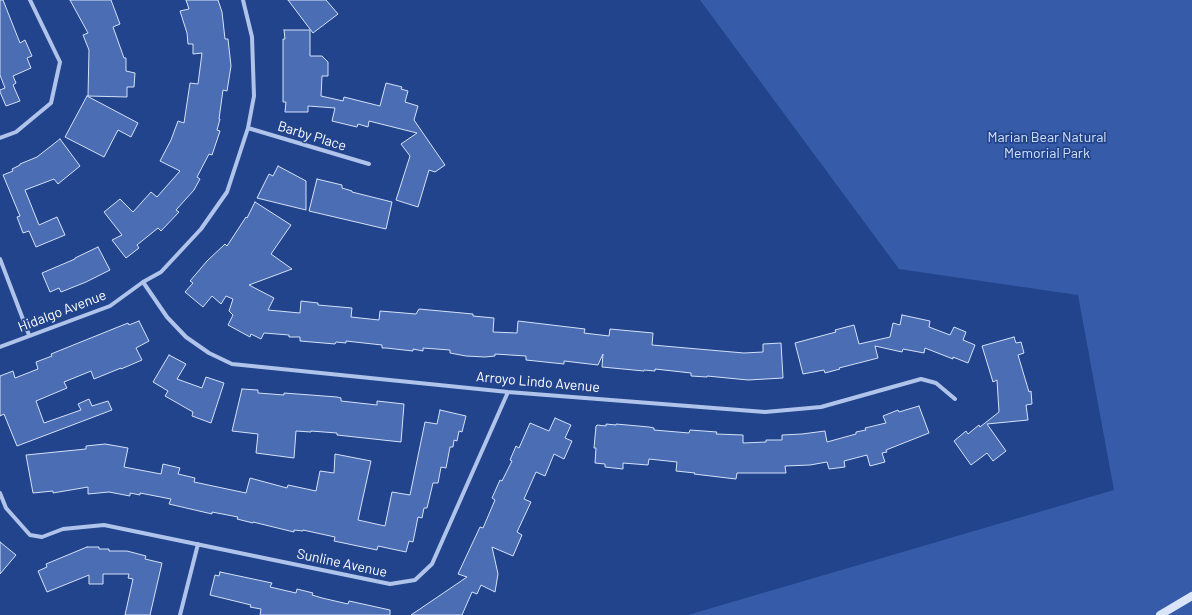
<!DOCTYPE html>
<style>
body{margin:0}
canvas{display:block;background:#22448c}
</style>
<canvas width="1192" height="615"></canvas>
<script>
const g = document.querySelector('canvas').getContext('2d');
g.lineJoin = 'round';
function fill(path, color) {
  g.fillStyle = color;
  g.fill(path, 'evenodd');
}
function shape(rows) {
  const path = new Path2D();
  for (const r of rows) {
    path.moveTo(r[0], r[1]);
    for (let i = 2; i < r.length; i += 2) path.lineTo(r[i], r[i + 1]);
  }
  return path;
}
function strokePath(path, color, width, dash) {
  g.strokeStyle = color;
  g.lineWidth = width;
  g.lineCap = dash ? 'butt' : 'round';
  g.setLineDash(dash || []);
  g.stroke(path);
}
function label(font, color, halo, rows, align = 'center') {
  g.font = font + ' Barlow,sans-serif';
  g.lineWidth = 3.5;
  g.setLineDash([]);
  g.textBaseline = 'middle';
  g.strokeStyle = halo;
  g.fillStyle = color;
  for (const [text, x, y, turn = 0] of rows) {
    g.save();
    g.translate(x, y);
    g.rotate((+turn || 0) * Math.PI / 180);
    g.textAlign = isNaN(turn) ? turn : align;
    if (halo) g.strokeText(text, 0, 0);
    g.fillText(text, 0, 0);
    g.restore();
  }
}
fill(shape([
 [700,0,1192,0,1192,615,688,615,1114,490,1078,295,899,269]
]), '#365ca9');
const building = shape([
 [0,0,3,0,20,43,25,40,32,56,27,58,31,68,13,76,16,83,13,85,20,101,6,106,0,92,0,90,5,88,0,75,0,0],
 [70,0,111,0,120,24,113,27,124,58,126,58,126,71,135,73,134,87,127,87,127,97,88,96,89,50,83,35,88,33,70,0],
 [186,0,218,0,222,12,225,39,228,39,231,66,227,91,223,90,219,119,220,119,217,130,220,131,212,155,209,154,197,177,200,179,194,190,176,210,179,212,161,231,158,228,137,245,139,248,126,258,112,240,122,235,104,212,120,199,133,212,151,192,157,197,180,171,160,161,171,140,178,121,184,123,190,83,198,84,202,53,193,54,193,44,188,44,187,33,180,11,189,9,186,0],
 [288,0,326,0,338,14,313,33,288,0],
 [284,30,310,30,310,56,322,56,328,62,328,76,322,76,321,96,343,101,344,97,380,106,386,83,402,87,401,89,408,91,405,102,418,106,414,120,445,165,435,172,429,170,418,207,396,200,410,156,401,144,417,133,369,121,368,127,358,124,357,127,332,121,335,108,308,106,308,112,285,112,286,102,283,102,283,39,285,39,284,30],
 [87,96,138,123,131,137,118,130,104,157,65,137,87,96],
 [60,139,80,166,58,184,54,179,25,190,39,225,57,217,65,235,36,247,29,231,23,233,17,217,20,216,3,175,13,171,12,169,20,165,20,164,37,157,60,139],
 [278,166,306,181,306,210,257,198,269,174,273,176,278,166],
 [317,179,342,185,342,188,352,191,352,192,392,202,386,229,309,211,317,179],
 [255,202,291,225,271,254,292,269,249,285,274,298,268,310,300,313,301,301,318,303,318,305,352,308,351,317,379,320,380,311,416,314,419,309,473,314,473,316,494,318,493,332,517,333,518,321,585,329,584,333,609,336,610,329,653,333,652,345,744,353,763,352,763,344,781,343,783,378,748,380,707,376,707,377,691,376,691,373,655,369,655,371,644,370,644,371,602,367,603,354,598,365,564,361,564,364,526,360,526,356,495,354,495,356,485,357,466,356,450,353,450,350,423,348,423,351,413,349,413,351,386,348,382,348,382,345,346,341,346,343,336,342,335,344,300,341,300,337,289,337,289,335,264,333,261,339,251,334,250,337,228,325,233,315,229,311,233,299,226,296,221,304,212,296,203,307,185,292,193,283,190,281,207,261,225,244,227,246,246,217,247,218,255,202],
 [98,247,110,270,86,282,61,292,59,288,50,292,42,273,75,259,75,258,98,247],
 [902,315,930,321,929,327,950,335,954,327,966,332,963,340,975,345,968,363,953,357,953,359,925,348,924,353,903,349,902,352,875,346,878,358,839,368,840,369,825,373,824,370,803,374,795,343,836,332,835,330,854,325,859,344,890,337,893,323,900,325,902,315],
 [139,321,149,341,136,348,142,360,121,369,121,368,94,379,91,371,64,382,67,388,36,401,44,423,81,410,78,404,89,399,92,406,108,401,112,410,17,446,4,414,0,416,0,376,13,371,15,378,38,369,36,362,52,356,51,354,128,323,129,325,139,321],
 [1014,337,1016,343,1021,342,1024,353,1018,355,1029,392,1031,391,1032,404,1026,405,1028,420,987,424,1006,451,993,461,987,453,971,465,954,441,966,431,968,434,979,425,980,427,999,412,997,380,993,382,982,346,1014,337],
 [169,355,186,364,177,379,202,388,206,377,224,383,211,423,192,416,193,412,165,396,168,391,153,382,169,355],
 [242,389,258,390,258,393,284,395,284,393,337,397,341,398,341,401,377,405,377,401,404,404,401,442,337,435,337,433,311,431,311,432,296,431,294,458,256,453,258,434,232,431,242,389],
 [919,406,929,433,886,450,887,452,882,453,885,462,870,466,867,455,844,461,845,467,829,469,827,462,810,465,785,466,786,473,737,473,736,479,694,474,695,473,676,471,677,462,649,459,648,465,623,463,623,469,605,467,605,464,595,463,596,448,594,448,596,426,597,425,606,426,606,424,616,425,616,424,649,427,654,428,654,430,689,433,690,430,717,432,716,434,743,435,743,443,766,442,766,440,782,440,782,435,802,434,825,431,827,442,856,434,856,432,866,430,865,428,886,423,883,416,898,410,899,412,919,406],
 [440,410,466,416,462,432,459,431,457,441,454,440,453,447,450,447,446,468,441,467,438,483,433,483,427,508,424,508,422,518,418,517,413,542,409,541,406,552,378,546,377,550,334,541,335,537,303,530,303,531,294,530,294,532,253,522,253,523,237,519,238,517,212,512,212,514,169,504,171,499,140,493,140,495,130,493,130,496,109,492,88,494,88,487,53,493,53,491,33,493,26,455,86,449,86,446,105,444,128,448,124,467,161,474,163,464,180,468,178,474,195,478,194,482,246,493,250,478,287,488,288,485,316,491,320,471,334,473,335,454,371,461,358,520,385,526,392,492,410,495,425,422,437,424,440,410],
 [555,418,571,425,565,438,572,441,564,459,554,454,545,476,536,472,524,499,531,502,517,532,522,535,513,556,492,547,498,574,495,592,481,585,477,594,472,592,462,615,411,615,467,577,458,574,480,527,483,528,495,500,492,498,500,480,502,481,512,461,510,460,516,446,519,448,530,423,549,431,555,418],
 [0,542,16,555,0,574,0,542],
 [87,547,99,547,99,549,109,549,109,551,127,551,146,556,145,559,162,563,150,615,125,615,133,579,128,578,129,574,103,574,103,584,89,584,89,575,47,592,38,571,47,567,46,564,87,547],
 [220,572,272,583,270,587,296,593,297,589,313,593,312,595,322,598,348,604,349,601,390,610,390,615,260,615,261,609,250,607,251,605,210,595,215,575,219,576,220,572]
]);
fill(building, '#4b6db3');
strokePath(building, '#d5e1f8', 1);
strokePath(shape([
 [248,128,369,164],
 [0,138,16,132,51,103,60,62,30,0],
 [0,259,29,335],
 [143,282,167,317,186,337,209,353,232,364,508,392,765,412,821,407,921,379,936,383,955,399],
 [0,347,110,306,143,282,161,272,201,229,227,192,248,128,254,96,252,37,243,0],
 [0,493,6,508,30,535,42,537,63,529,104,525,390,584,415,580,432,564,508,392],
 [180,615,198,544]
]), '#b0c4eb', 4);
strokePath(shape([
 [1160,615,1192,596]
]), '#dbe5f9', 8);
label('14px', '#fff', '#22448c', [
 ["Barby Place",312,136,17],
 ["Hidalgo Avenue",62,311,-21],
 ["Arroyo Lindo Avenue",538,382,5],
 ["Sunline Avenue",342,563,12]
]);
label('14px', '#d5e1f8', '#22448c', [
 ["Marian Bear Natural",1047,137],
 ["Memorial Park",1047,153]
]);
</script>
